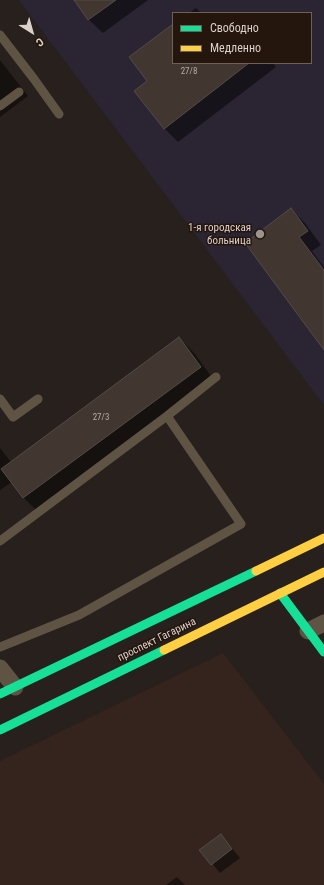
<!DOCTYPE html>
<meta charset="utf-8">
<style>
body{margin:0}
#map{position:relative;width:324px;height:885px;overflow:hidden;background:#28201c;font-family:"Roboto Condensed",sans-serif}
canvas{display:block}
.legend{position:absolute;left:172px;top:12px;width:140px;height:52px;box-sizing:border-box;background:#24150d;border:1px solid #6d6059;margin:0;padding:5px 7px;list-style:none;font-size:12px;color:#dbd0cb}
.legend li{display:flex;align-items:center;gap:8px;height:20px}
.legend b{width:20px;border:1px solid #6d6059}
.north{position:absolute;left:12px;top:12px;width:40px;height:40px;-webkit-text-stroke:3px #24150d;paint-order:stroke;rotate:143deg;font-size:11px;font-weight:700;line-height:16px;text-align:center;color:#dbd0cb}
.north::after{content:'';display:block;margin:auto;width:14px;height:18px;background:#dbd0cb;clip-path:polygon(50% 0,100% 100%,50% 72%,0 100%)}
</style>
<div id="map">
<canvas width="324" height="885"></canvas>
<ul class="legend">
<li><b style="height:5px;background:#16e098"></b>Свободно</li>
<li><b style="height:5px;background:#ffcf43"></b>Медленно</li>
</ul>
<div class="north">С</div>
</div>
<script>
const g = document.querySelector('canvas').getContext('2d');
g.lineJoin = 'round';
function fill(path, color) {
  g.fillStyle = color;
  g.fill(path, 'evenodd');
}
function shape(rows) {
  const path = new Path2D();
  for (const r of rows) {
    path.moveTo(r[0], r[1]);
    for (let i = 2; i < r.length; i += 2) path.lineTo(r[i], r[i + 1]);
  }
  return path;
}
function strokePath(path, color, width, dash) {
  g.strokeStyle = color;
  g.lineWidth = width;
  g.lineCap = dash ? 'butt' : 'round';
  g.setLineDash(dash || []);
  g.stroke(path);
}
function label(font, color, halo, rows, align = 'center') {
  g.font = font + ' "Roboto Condensed",sans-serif';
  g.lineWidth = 3;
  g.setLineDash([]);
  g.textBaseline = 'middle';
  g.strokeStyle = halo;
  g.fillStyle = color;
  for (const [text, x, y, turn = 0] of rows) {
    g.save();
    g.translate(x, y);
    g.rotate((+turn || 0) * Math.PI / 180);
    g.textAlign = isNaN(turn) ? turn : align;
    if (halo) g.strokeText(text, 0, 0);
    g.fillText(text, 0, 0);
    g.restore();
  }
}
fill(shape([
 [223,653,324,784,324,885,0,885,0,761]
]), '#34241d');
fill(shape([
 [19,0,324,0,324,405],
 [173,13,311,13,311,63,173,63]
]), '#2b2533');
fill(shape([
 [75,0,148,0,103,33,89,20],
 [196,8,201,13,189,13],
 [173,25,173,63,273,63,276,67,178,142,164,128,148,81],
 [0,60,28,96,0,117],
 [291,209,305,223,321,245,312,251,324,267,324,348],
 [179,338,195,354,216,383,39,513,23,497,12,482,0,490,0,448,11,462],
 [221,835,240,858,220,873,201,850],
 [177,877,185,885,166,885]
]), '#0007');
const building = shape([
 [74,0,116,0,88,20,74,0],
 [173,24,173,63,249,63,164,129,134,91,147,81,129,57,173,24],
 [291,208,308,231,299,237,324,270,324,350,245,243,291,208],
 [179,337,201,367,23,498,1,469,179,337],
 [221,834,232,849,211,865,199,850,221,834]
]);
fill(building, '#423730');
strokePath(building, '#534b47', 1);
strokePath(shape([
 [0,35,34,79,59,114],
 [0,106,19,92],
 [0,399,13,417,38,399],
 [0,541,167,416,216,377],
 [0,647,79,615,241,524,167,416]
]), '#5f5344', 9);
strokePath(shape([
 [308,631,324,623],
 [0,668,15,687]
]), '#5f5344', 17);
strokePath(shape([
 [280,593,324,652],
 [0,694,256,571],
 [0,730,164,650]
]), '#16e098', 9);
strokePath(shape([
 [256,571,324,538],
 [164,650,324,572]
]), '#ffcf43', 9);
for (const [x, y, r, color] of [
 [260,234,5,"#9c928e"]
]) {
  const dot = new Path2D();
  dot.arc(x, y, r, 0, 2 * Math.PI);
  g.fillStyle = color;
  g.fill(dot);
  strokePath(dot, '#24150d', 1.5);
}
label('9px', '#b5aaa4', null, [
 ["27/8",189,72],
 ["27/3",101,418]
]);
label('11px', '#dbd0cb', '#24150d', [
 ["1-я городская",251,228],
 ["больница",251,241]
], 'right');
label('11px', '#dbd0cb', '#24150d', [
 ["проспект Гагарина",157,640,-26]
]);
</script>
